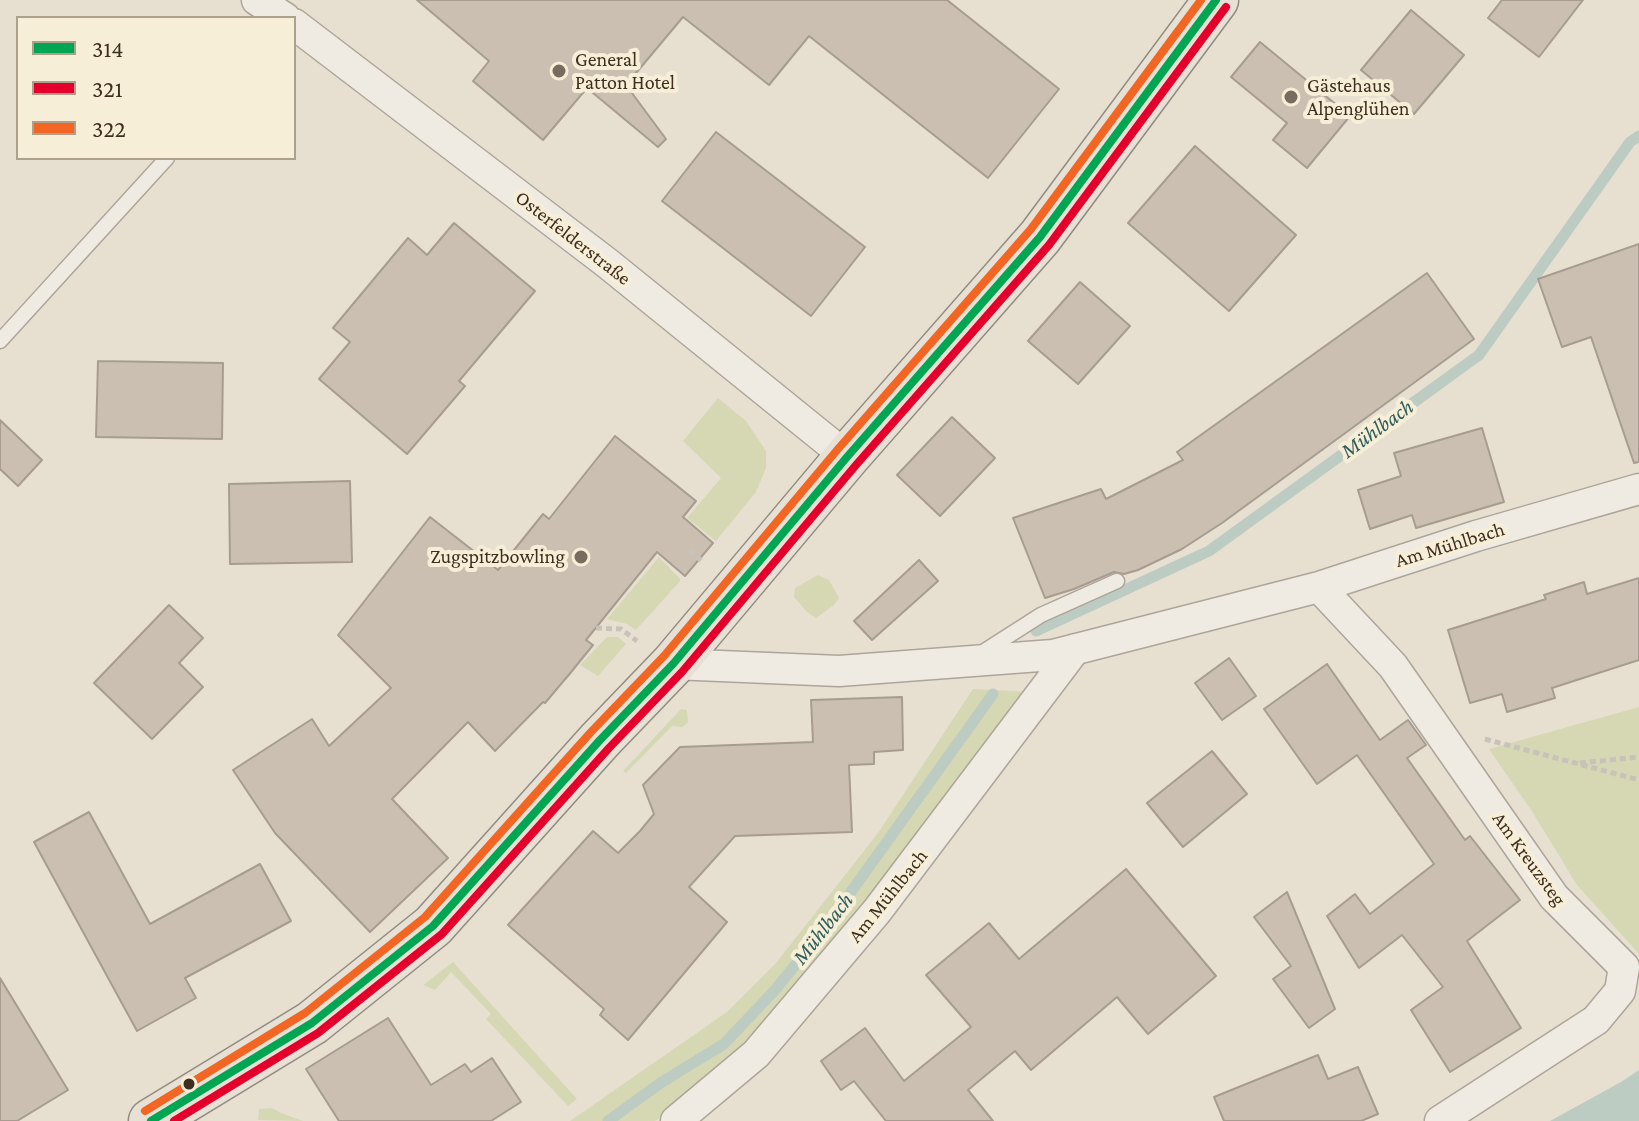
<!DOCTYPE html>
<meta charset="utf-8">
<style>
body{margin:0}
#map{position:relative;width:1639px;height:1121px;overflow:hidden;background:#e7e0d1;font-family:"Crimson Pro",serif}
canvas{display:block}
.legend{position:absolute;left:16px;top:16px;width:280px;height:144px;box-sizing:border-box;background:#f7eed8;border:2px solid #ada18e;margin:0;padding:10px 14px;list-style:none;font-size:24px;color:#3d2e20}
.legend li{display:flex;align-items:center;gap:16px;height:40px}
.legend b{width:40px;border:2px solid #ada18e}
</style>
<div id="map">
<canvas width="1639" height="1121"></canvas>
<ul class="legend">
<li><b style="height:10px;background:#00a651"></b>314</li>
<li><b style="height:10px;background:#e4002b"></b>321</li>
<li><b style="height:10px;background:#f26522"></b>322</li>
</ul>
</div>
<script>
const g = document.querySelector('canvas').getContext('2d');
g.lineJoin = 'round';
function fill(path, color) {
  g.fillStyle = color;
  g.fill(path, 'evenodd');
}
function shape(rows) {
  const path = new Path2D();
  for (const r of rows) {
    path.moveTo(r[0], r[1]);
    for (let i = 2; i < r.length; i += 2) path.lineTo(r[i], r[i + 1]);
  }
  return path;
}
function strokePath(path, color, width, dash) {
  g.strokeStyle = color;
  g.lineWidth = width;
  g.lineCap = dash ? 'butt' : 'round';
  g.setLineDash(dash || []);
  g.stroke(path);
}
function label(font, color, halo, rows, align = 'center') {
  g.font = font + ' "Crimson Pro",serif';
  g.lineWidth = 8;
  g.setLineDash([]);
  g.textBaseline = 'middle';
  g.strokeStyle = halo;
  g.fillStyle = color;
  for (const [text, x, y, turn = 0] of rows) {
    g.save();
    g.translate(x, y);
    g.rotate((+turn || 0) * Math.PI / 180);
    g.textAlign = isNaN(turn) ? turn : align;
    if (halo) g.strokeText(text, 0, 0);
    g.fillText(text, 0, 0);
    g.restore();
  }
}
fill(shape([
 [718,398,746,421,766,451,766,468,756,492,716,541,687,518,721,478,683,441],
 [659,557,681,580,636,630,627,624,607,619],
 [818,575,829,580,839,598,834,605,816,618,807,612,794,597,795,588],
 [607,637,618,637,626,644,598,676,580,665],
 [973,689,1033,692,863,920,712,1082,655,1121,570,1121,727,1012,776,963,878,833],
 [1639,707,1639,954,1577,885,1533,813,1489,749],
 [681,709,687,710,688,723,682,727,672,726,626,773,623,771],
 [453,962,577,1099,568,1106,486,1019,491,1014,451,972,435,990,423,985],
 [272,1108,281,1113,303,1121,258,1120,259,1109]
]), '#d6d7b3');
fill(shape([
 [1639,1070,1639,1121,1550,1121,1621,1082]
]), '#bcccc2');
strokePath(shape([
 [1036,631,1209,551,1479,355,1630,142,1639,136],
 [608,1121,662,1082,724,1044,775,990,825,928,993,694]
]), '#bcccc2', 11);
const building = shape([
 [417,0,947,0,1059,89,988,178,809,36,769,85,683,17,626,85,666,139,658,147,587,88,543,140,473,81,489,61,417,0],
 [1502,0,1583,0,1539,57,1488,18,1502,0],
 [1411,10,1464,55,1414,114,1361,70,1411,10],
 [1260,42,1350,116,1307,168,1273,140,1287,123,1231,77,1260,42],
 [716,132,865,247,811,316,662,201,716,132],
 [1195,146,1296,235,1229,311,1128,223,1195,146],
 [454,223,535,291,459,381,465,386,407,454,319,379,350,342,333,328,408,238,427,255,454,223],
 [1639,244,1639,462,1634,463,1591,337,1562,347,1538,279,1639,244],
 [1427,273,1474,339,1222,523,1182,549,1138,570,1124,574,1114,572,1074,589,1045,598,1013,518,1101,489,1106,499,1183,460,1177,452,1427,273],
 [1080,282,1130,326,1078,384,1028,341,1080,282],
 [98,361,223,363,222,439,96,437,98,361],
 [952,417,995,458,940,516,897,475,952,417],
 [0,420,42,460,18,486,0,469,0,420],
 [1482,428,1504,502,1416,528,1412,515,1370,529,1358,490,1401,476,1394,453,1482,428],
 [615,436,696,501,683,517,713,543,685,576,657,552,586,640,593,645,572,671,545,703,543,702,495,751,468,722,392,799,448,858,370,932,275,833,233,770,312,719,329,746,391,688,338,635,430,517,498,570,543,514,549,519,615,436],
 [350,481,352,562,230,564,229,484,350,481],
 [919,560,938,581,872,640,854,621,919,560],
 [1639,578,1639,660,1552,688,1555,698,1507,712,1502,694,1470,703,1448,630,1546,599,1544,595,1584,582,1587,594,1639,578],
 [169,605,203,638,179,663,203,687,152,739,94,683,169,605],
 [1229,658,1256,696,1222,720,1195,683,1229,658],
 [1327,664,1380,740,1408,720,1426,745,1407,758,1465,840,1470,836,1520,900,1467,941,1521,1028,1450,1072,1411,1010,1443,987,1402,935,1359,968,1327,916,1355,894,1370,914,1434,864,1357,755,1317,784,1264,709,1327,664],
 [902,697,903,750,874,752,874,764,849,765,852,832,735,836,689,887,727,922,628,1040,600,1015,604,1009,508,925,593,831,618,853,640,831,654,814,643,785,680,747,813,742,811,700,902,697],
 [1212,751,1247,794,1183,847,1147,803,1212,751],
 [89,812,150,924,260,864,291,921,185,978,196,998,137,1031,34,842,89,812],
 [1126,869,1216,976,1148,1034,1117,997,1031,1070,1015,1051,968,1090,993,1121,886,1121,854,1081,841,1090,821,1061,865,1028,904,1081,971,1027,926,975,989,923,1019,959,1126,869],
 [1287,892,1335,1009,1309,1028,1273,979,1291,966,1254,917,1287,892],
 [0,978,68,1090,17,1121,0,1121,0,978],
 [388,1018,431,1085,465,1064,471,1072,492,1058,521,1102,491,1121,339,1121,306,1069,388,1018],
 [1318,1055,1328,1079,1358,1067,1378,1114,1361,1121,1224,1121,1214,1097,1318,1055]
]);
fill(building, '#cbbfb2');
strokePath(building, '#a89c90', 2);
const lane = shape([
 [0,341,167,158],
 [980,654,1041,615,1117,581]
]);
const street = shape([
 [257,0,285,18],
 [294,24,607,263,847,457],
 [1319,587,1393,666,1554,897,1624,967,1620,991,1596,1020,1440,1121],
 [673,664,839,671,1053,655,1319,587,1476,536,1639,489],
 [676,1121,756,1054,877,911,1075,649]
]);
const primary = shape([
 [151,1121,312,1023,433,926,600,740,673,664,847,457,1040,237,1216,0]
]);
strokePath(lane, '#ada599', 17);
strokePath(street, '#ada599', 33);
strokePath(primary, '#928b80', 47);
strokePath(shape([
 [689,550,704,563],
 [596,628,621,629,637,641],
 [1485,739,1639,780],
 [1580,763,1639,757]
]), '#c8c2b9', 5, [6, 4]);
strokePath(lane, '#efebe3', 14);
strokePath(street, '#efebe3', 30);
strokePath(primary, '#e6e1d4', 44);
strokePath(shape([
 [151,1121,312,1023,433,926,600,740,673,664,847,457,1040,237,1216,0]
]), '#00a651', 8);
strokePath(shape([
 [174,1121,318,1033,442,934,609,748,682,672,856,465,1049,245,1226,7]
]), '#e4002b', 8);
strokePath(shape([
 [145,1111,305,1013,425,917,591,732,664,656,838,449,1031,229,1201,0]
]), '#f26522', 8);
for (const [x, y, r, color] of [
 [559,71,8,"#786c5e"],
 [1291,97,8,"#786c5e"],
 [581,557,8,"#786c5e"],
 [189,1084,7,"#3d2e20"]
]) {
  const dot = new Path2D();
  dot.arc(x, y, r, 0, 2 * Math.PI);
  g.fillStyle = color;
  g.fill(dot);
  strokePath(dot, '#f7eed8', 3);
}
label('20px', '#3d2e20', '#f7eed8', [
 ["General",575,60],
 ["Patton Hotel",575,83],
 ["Gästehaus",1307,86],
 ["Alpenglühen",1307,109],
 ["Zugspitzbowling",565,557,"right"]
], 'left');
label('20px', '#3d2e20', '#f7eed8', [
 ["Osterfelderstraße",573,238,38],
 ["Am Mühlbach",1450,545,-17],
 ["Am Kreuzsteg",1529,859,54],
 ["Am Mühlbach",888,896,-51]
]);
label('italic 22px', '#2f5d5a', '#f7eed8', [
 ["Mühlbach",1377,429,-36],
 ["Mühlbach",823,929,-52]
]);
</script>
